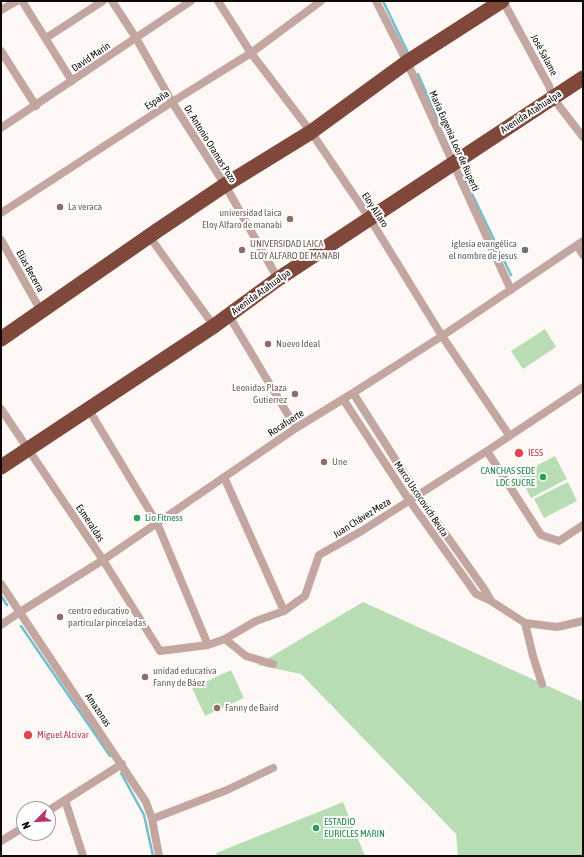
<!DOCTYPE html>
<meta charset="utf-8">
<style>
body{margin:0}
#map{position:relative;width:584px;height:857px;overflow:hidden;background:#fdf8f6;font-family:"Asap Condensed",sans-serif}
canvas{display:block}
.frame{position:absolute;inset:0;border:2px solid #100a07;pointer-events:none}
.north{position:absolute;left:16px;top:801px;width:40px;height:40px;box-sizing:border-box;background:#fff;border:1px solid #9f9d9c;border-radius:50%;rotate:246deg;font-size:11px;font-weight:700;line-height:16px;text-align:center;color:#100a07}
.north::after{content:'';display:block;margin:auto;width:14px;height:18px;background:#b93272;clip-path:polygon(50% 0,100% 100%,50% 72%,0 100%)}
</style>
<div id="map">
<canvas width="584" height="857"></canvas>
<div class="frame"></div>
<div class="north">N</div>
</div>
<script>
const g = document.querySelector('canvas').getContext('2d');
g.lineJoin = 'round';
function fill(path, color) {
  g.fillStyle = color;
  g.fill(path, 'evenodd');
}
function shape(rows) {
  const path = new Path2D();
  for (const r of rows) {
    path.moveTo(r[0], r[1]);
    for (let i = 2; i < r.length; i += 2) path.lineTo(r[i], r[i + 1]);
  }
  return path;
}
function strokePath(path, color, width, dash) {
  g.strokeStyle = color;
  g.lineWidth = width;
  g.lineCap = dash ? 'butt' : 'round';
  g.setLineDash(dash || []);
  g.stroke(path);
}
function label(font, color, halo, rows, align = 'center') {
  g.font = font + ' "Asap Condensed",sans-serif';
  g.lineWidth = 4;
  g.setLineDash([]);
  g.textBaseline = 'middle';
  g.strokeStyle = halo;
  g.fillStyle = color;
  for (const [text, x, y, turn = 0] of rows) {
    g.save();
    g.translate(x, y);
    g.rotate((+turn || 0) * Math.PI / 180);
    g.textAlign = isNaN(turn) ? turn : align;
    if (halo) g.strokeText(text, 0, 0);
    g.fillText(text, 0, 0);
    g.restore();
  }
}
fill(shape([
 [545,329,556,347,523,369,511,351],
 [555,456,567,479,531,498,519,475],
 [568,482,577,501,544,518,534,499],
 [363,602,583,702,583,856,458,856,456,834,301,674,257,665],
 [231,670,244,698,205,716,192,688],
 [343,802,365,856,217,856,216,853]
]), '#b8ddb5');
strokePath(shape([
 [383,1,409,55],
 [418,74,437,118],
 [463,175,511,275],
 [1,596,7,605],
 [21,626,110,756],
 [121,773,144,815,153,856]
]), '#71becd', 2.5);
strokePath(shape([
 [22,1,72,81],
 [112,1,136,38,172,102,225,185,278,279],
 [218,1,251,53,311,132,370,219,442,336,509,435],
 [376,1,407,62,511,290],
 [503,1,549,86,553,98,583,137],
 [1,10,17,1],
 [46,38,103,1],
 [1,51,36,106],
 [1,128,191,1],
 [1,213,172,102,251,53,321,1],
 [149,236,214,326],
 [1,240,41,311],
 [577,245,583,255],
 [229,316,296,428],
 [343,399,409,500,476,594,491,601,485,590,418,495,353,393],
 [1,409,103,560,160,651,208,645,225,639,256,621,284,611,305,596,319,555,360,532,487,451,583,387],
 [89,410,157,523,208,645],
 [487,451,541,535,559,541,583,525],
 [224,477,284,611],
 [1,584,146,802,152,819,159,856],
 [491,601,525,623,557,627,583,621],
 [525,623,533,656,542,684],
 [1,625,20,612,103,560,296,428,353,393,442,336,583,241],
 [225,639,246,656,273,664],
 [65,800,83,856],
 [48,811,122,764],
 [152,819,227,790,273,768],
 [1,841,24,827]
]), '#c3a69f', 8);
strokePath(shape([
 [1,339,158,230,225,185,311,132,407,62,502,1],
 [1,467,214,326,278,279,583,78]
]), '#7f483a', 15);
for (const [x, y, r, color] of [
 [60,207,4,"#8d6e63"],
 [290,219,4,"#8d6e63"],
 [242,250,4,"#8d6e63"],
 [525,250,4,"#6b7280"],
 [268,344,4,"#8d6e63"],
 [295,394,4,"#8d6e63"],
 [519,453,5,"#e0444e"],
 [324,462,4,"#8d6e63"],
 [543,477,4,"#2e9e5b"],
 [137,518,4,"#2e9e5b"],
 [60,617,4,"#8d6e63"],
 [145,677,4,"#8d6e63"],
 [217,708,4,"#8d6e63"],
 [28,735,5,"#e0444e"],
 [316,828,4,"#2e9e5b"]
]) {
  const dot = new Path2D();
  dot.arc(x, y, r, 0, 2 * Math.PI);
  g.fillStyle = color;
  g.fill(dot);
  strokePath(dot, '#fff', 1.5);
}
label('10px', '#100a07', '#fff', [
 ["José Salame",544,55,62],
 ["David Marín",91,57,-34],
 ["España",157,100,-33],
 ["Avenida Atahualpa",531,112,-33],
 ["María Eugenia Loor de Ruperti",454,141,66],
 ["Dr. Antonio Oramas Pozo",210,144,58],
 ["Eloy Alfaro",375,210,57],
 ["Elias Becerra",30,271,61],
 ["Avenida Atahualpa",261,292,-36],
 ["Rocafuerte",286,423,-33],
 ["Marco Uscocovich Beuta",421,499,56],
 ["Juan Chávez Meza",362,518,-32],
 ["Esmeraldas",90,523,56],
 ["Amazonas",98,710,56]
]);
label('10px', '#785e54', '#fff', [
 ["La veraca",68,207],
 ["universidad laica",282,213,"right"],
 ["Eloy Alfaro de manabi",282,225,"right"],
 ["UNIVERSIDAD LAICA",250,244],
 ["ELOY ALFARO DE MANABI",250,256],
 ["Nuevo Ideal",276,344],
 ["Leonidas Plaza",287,388,"right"],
 ["Gutierrez",287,400,"right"],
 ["Une",332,462],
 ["centro educativo",68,611],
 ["particular pinceladas",68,623],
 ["unidad educativa",153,671],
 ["Fanny de Báez",153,683],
 ["Fanny de Baird",225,708]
], 'left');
label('10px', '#5b616d', '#fff', [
 ["iglesia evangélica",517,244],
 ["el nombre de jesus",517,256]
], 'right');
label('10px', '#be3a42', '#fff', [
 ["IESS",528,453],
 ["Miguel Alcivar",37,735]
], 'left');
label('10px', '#27864d', '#fff', [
 ["CANCHAS SEDE",535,471,"right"],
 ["LDC SUCRE",535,483,"right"],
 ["Lio Fitness",145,518],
 ["ESTADIO",324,822],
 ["EURICLES MARIN",324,834]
], 'left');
</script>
